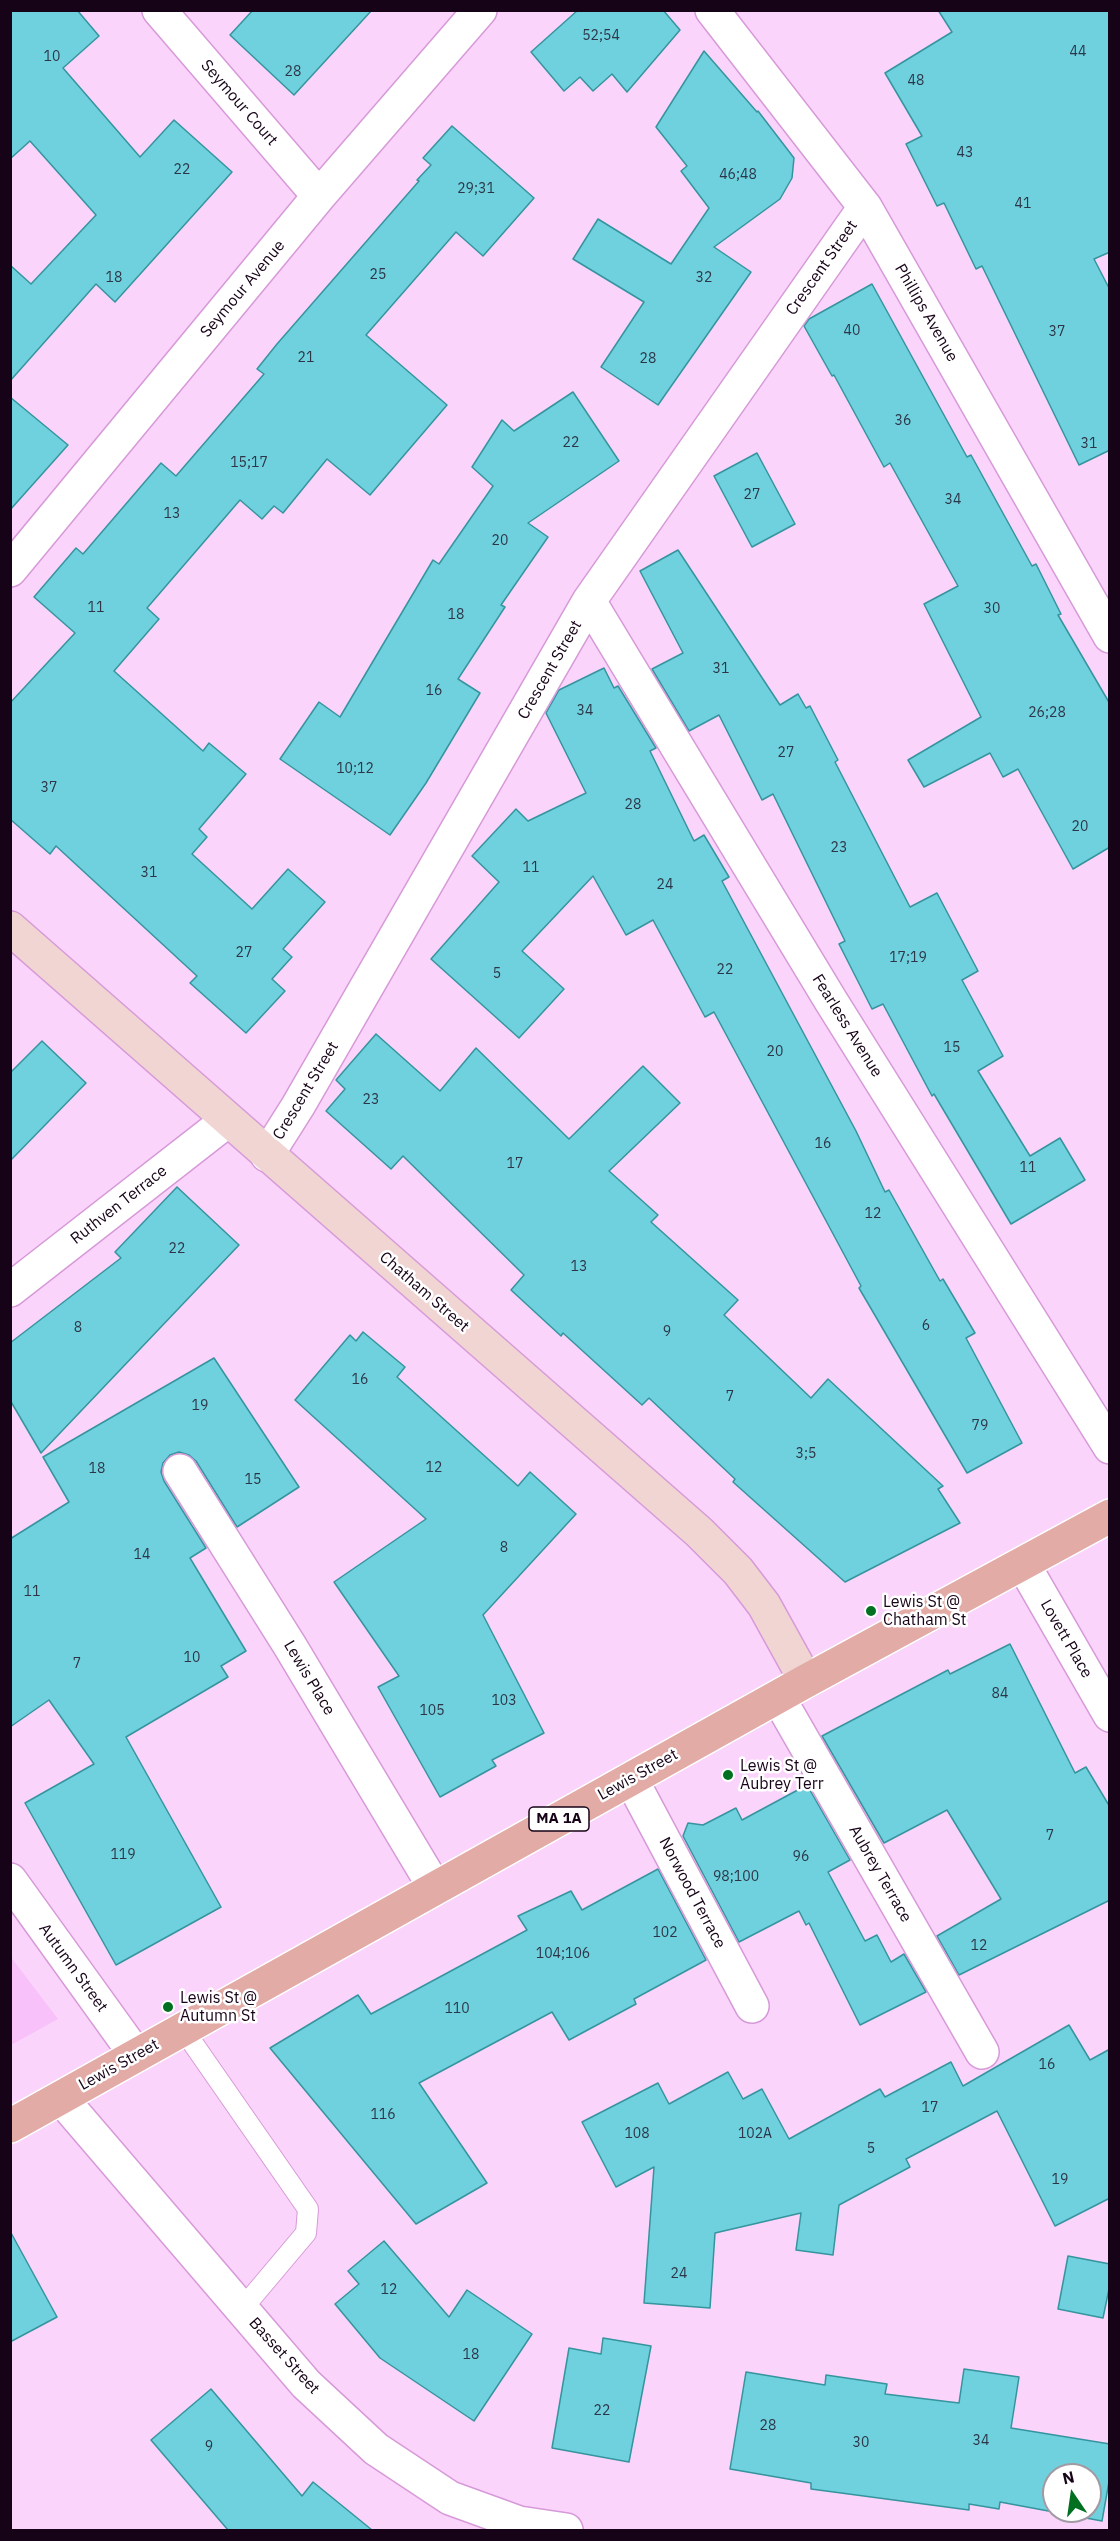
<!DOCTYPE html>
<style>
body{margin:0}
#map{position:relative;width:1120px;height:2541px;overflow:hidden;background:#fad4fb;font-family:"IBM Plex Sans",sans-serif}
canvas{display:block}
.frame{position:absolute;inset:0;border:12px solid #170318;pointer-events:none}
.north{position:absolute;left:1042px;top:2463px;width:60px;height:60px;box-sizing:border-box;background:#fff;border:2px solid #a29aa3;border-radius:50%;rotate:347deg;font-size:16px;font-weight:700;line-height:24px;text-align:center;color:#170318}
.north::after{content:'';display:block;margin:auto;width:21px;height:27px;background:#027021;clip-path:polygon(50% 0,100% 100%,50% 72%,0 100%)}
</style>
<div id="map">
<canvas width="1120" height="2541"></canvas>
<div class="frame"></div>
<div class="north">N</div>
</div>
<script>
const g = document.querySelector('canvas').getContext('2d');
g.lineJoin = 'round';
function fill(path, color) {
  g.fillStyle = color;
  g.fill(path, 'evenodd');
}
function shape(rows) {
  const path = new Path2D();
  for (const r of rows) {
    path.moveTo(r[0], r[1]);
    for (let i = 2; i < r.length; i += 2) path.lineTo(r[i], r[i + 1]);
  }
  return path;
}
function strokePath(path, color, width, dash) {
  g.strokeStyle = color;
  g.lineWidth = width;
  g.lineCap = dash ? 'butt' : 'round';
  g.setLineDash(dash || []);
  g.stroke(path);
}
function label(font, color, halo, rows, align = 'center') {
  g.font = font + ' "IBM Plex Sans",sans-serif';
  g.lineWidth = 5;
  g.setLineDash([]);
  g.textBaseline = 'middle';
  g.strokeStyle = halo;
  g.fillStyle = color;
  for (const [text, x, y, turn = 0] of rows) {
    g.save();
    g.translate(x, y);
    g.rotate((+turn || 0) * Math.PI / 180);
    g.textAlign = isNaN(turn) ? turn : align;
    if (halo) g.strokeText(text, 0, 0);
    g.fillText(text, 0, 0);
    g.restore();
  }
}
fill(shape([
 [10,1956,58,2019,11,2045,10,2045]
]), '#f8c1f9');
const building = shape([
 [10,10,77,10,99,36,63,68,140,157,174,120,232,172,115,302,96,284,10,381,10,265,31,284,96,215,30,141,10,159,10,10],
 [253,10,372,10,294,95,230,35,253,10],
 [578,10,663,10,680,30,627,92,612,74,593,91,580,77,564,91,531,52,578,10],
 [938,10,1110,10,1110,252,1094,259,1110,290,1110,450,1079,465,982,266,976,269,944,203,937,206,906,144,922,136,885,73,952,32,938,10],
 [704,51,757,112,758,111,794,158,792,178,780,199,714,247,751,272,658,405,601,367,644,302,573,259,598,219,671,264,709,208,681,171,687,166,656,127,704,51],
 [452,126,534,198,483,256,456,232,366,335,447,405,370,495,327,459,283,513,274,506,262,519,240,500,147,608,159,619,114,671,203,751,209,743,246,774,199,829,207,837,192,854,252,909,288,869,325,902,283,949,292,957,272,979,285,991,246,1033,190,983,197,976,56,846,50,854,10,819,10,703,75,633,34,597,76,548,83,554,161,463,176,476,264,374,257,369,277,344,419,181,417,180,431,165,423,158,452,126],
 [872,284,967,457,971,455,1032,566,1036,564,1061,614,1058,615,1110,704,1110,847,1073,869,1018,769,1003,777,990,753,924,787,908,760,981,717,924,604,958,586,890,463,884,467,834,375,832,376,804,326,809,319,872,284],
 [573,392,619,461,528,523,548,537,501,605,505,607,458,679,480,693,426,783,390,835,280,759,319,702,340,717,433,560,439,564,493,486,472,467,502,420,514,431,573,392],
 [10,397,68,445,10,510,10,397],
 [757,453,795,524,752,547,714,476,757,453],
 [678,550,780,705,798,694,806,708,810,706,838,760,835,762,910,907,937,893,978,971,962,980,1003,1056,978,1071,1030,1156,1060,1138,1085,1180,1011,1224,934,1094,932,1096,883,1004,872,1009,839,944,845,941,773,794,762,800,719,715,689,731,652,669,683,653,640,571,678,550],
 [604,668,614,688,618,686,656,748,650,751,694,841,704,835,729,877,722,881,856,1131,885,1192,889,1190,940,1281,943,1279,975,1333,966,1338,1022,1443,967,1473,859,1288,861,1286,714,1012,705,1017,653,920,626,935,593,876,522,951,564,989,519,1038,431,959,499,882,472,856,516,809,528,821,586,793,546,713,559,690,604,668],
 [376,1034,440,1091,476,1048,569,1139,643,1066,680,1103,609,1171,658,1215,651,1222,738,1300,724,1315,811,1398,828,1379,943,1486,938,1489,960,1523,845,1582,733,1482,735,1479,649,1398,642,1405,563,1333,561,1336,511,1290,524,1275,403,1156,391,1169,326,1111,345,1089,336,1080,376,1034],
 [42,1041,86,1083,10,1161,10,1073,42,1041],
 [177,1187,239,1245,41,1453,10,1400,10,1343,121,1258,115,1252,177,1187],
 [363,1332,405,1367,397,1377,518,1486,530,1472,576,1514,483,1615,544,1733,492,1760,496,1766,440,1797,378,1687,399,1676,334,1582,426,1519,295,1400,350,1335,356,1341,363,1332],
 [214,1358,299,1487,237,1527,196,1461,189,1455,179,1452,170,1455,163,1463,161,1472,164,1481,206,1548,190,1558,246,1651,221,1666,228,1677,126,1737,221,1907,116,1965,25,1803,94,1764,49,1700,10,1727,10,1539,69,1502,43,1457,214,1358],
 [1010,1644,1075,1773,1086,1767,1110,1807,1110,1900,959,1975,937,1936,1001,1899,947,1810,884,1843,822,1736,948,1670,950,1674,1010,1644],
 [807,1785,850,1860,828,1872,865,1941,877,1935,891,1962,904,1954,926,1992,860,2025,809,1923,806,1925,799,1911,739,1942,683,1836,688,1823,703,1825,736,1808,742,1820,807,1785],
 [658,1869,706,1960,634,1999,636,2004,569,2040,552,2012,419,2083,487,2183,416,2224,270,2048,358,1995,371,2014,527,1930,518,1916,571,1891,582,1910,658,1869],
 [1069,2025,1090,2060,1110,2049,1110,2198,1055,2226,997,2111,906,2159,910,2167,839,2205,833,2255,796,2250,801,2213,715,2233,710,2308,644,2303,654,2167,616,2187,582,2122,658,2083,669,2104,728,2072,743,2099,762,2089,789,2139,880,2089,885,2097,951,2062,963,2086,1069,2025],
 [10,2231,57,2317,10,2342,10,2231],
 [384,2241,449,2317,467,2290,532,2334,474,2421,380,2358,335,2304,359,2284,348,2271,384,2241],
 [1068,2256,1110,2264,1110,2284,1103,2318,1058,2309,1068,2256],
 [603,2338,651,2346,629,2462,552,2448,569,2348,601,2354,603,2338],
 [964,2369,1019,2377,1011,2428,1110,2444,1110,2476,1102,2521,1000,2502,999,2509,969,2504,969,2510,811,2489,811,2483,730,2469,746,2372,825,2385,826,2375,887,2384,885,2394,959,2403,964,2369],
 [1054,2475,1090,2475,1090,2511,1054,2511,1054,2475],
 [211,2389,302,2496,313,2482,372,2530,228,2530,151,2440,211,2389]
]);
fill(building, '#6ed1dd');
strokePath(building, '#35949e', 1.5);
const lane = shape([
 [183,2029,308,2209,306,2233,242,2309]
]);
const street = shape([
 [159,10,319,196],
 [712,10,865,207,1110,636],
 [10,570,319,196,480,10],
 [589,601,831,1001,1110,1447],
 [267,1155,298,1106,589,601,865,207],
 [10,1290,228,1120],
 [180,1471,290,1646,435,1888],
 [1023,1564,1110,1715],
 [778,1697,982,2052],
 [631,1779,752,2006],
 [10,1880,136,2055],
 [61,2098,306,2384,376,2449,450,2498,519,2523,566,2530]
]);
const secondary = shape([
 [10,928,699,1532,738,1571,764,1605,806,1681]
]);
const primary = shape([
 [10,2126,806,1681,1110,1516]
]);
strokePath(lane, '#d79ad8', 22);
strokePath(street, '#d79ad8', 36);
strokePath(secondary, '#d79ad8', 36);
strokePath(primary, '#fff', 36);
strokePath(lane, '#fff', 20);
strokePath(street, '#fff', 33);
strokePath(secondary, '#f0d5d3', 33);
strokePath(primary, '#e2aba6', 33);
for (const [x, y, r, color] of [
 [871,1611,6,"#027021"],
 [728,1775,6,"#027021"],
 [168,2007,6,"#027021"]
]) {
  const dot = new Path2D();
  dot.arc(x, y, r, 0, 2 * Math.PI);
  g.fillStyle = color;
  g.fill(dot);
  strokePath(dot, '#fff', 2);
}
label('14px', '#2d3649', null, [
 ["52;54",601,36],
 ["44",1078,52],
 ["10",52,57],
 ["28",293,72],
 ["48",916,81],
 ["43",965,153],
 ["22",182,170],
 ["46;48",738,175],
 ["29;31",476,189],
 ["41",1023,204],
 ["25",378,275],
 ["18",114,278],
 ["32",704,278],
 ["40",852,331],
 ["37",1057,332],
 ["21",306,358],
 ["28",648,359],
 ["36",903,421],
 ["22",571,443],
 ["31",1089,444],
 ["15;17",249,463],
 ["27",752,495],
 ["34",953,500],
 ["13",172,514],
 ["20",500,541],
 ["11",96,608],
 ["30",992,609],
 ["18",456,615],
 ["31",721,669],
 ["16",434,691],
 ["34",585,711],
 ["26;28",1047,713],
 ["27",786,753],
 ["10;12",355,769],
 ["37",49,788],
 ["28",633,805],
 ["20",1080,827],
 ["23",839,848],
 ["11",531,868],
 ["31",149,873],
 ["24",665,885],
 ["27",244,953],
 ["17;19",908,958],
 ["22",725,970],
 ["5",497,974],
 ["15",952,1048],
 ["20",775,1052],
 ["23",371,1100],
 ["16",823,1144],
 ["17",515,1164],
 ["11",1028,1168],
 ["12",873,1214],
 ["22",177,1249],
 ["13",579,1267],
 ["6",926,1326],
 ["8",78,1328],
 ["9",667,1332],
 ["16",360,1380],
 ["7",730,1397],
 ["19",200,1406],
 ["79",980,1426],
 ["3;5",806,1454],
 ["12",434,1468],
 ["18",97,1469],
 ["15",253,1480],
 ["8",504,1548],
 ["14",142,1555],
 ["11",32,1592],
 ["10",192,1658],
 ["7",77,1664],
 ["84",1000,1694],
 ["103",504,1701],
 ["105",432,1711],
 ["7",1050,1836],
 ["119",123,1855],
 ["96",801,1857],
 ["98;100",736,1877],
 ["102",665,1933],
 ["12",979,1946],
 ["104;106",563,1954],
 ["110",457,2009],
 ["16",1047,2065],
 ["17",930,2108],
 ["116",383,2115],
 ["108",637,2134],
 ["102A",755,2134],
 ["5",871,2149],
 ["19",1060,2180],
 ["24",679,2274],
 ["12",389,2290],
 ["18",471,2355],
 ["22",602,2411],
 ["28",768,2426],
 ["34",981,2441],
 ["30",861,2443],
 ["9",209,2447]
]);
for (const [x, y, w] of [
 [559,1819,60]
]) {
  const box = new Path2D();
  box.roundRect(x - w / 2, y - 12, w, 24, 4.5);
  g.fillStyle = '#fff';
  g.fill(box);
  strokePath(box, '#170318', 1.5);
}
label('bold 15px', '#170318', null, [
 ["MA 1A",559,1819]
]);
label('16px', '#170318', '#fff', [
 ["Seymour Court",239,103,49],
 ["Crescent Street",822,268,-55],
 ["Seymour Avenue",243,289,-50],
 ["Phillips Avenue",926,313,60],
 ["Crescent Street",550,670,-60],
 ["Fearless Avenue",847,1026,58],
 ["Crescent Street",306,1091,-59],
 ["Ruthven Terrace",119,1205,-38],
 ["Chatham Street",424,1292,41],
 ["Lovett Place",1066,1639,60],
 ["Lewis Place",309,1678,59],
 ["Lewis Street",638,1775,-29],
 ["Aubrey Terrace",880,1874,60],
 ["Norwood Terrace",692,1893,62],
 ["Autumn Street",73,1968,54],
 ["Lewis Street",119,2065,-29],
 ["Basset Street",284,2356,48]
]);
label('16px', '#170318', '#fff', [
 ["Lewis St @",883,1602],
 ["Chatham St",883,1620],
 ["Lewis St @",740,1766],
 ["Aubrey Terr",740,1784],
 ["Lewis St @",180,1998],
 ["Autumn St",180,2016]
], 'left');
</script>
